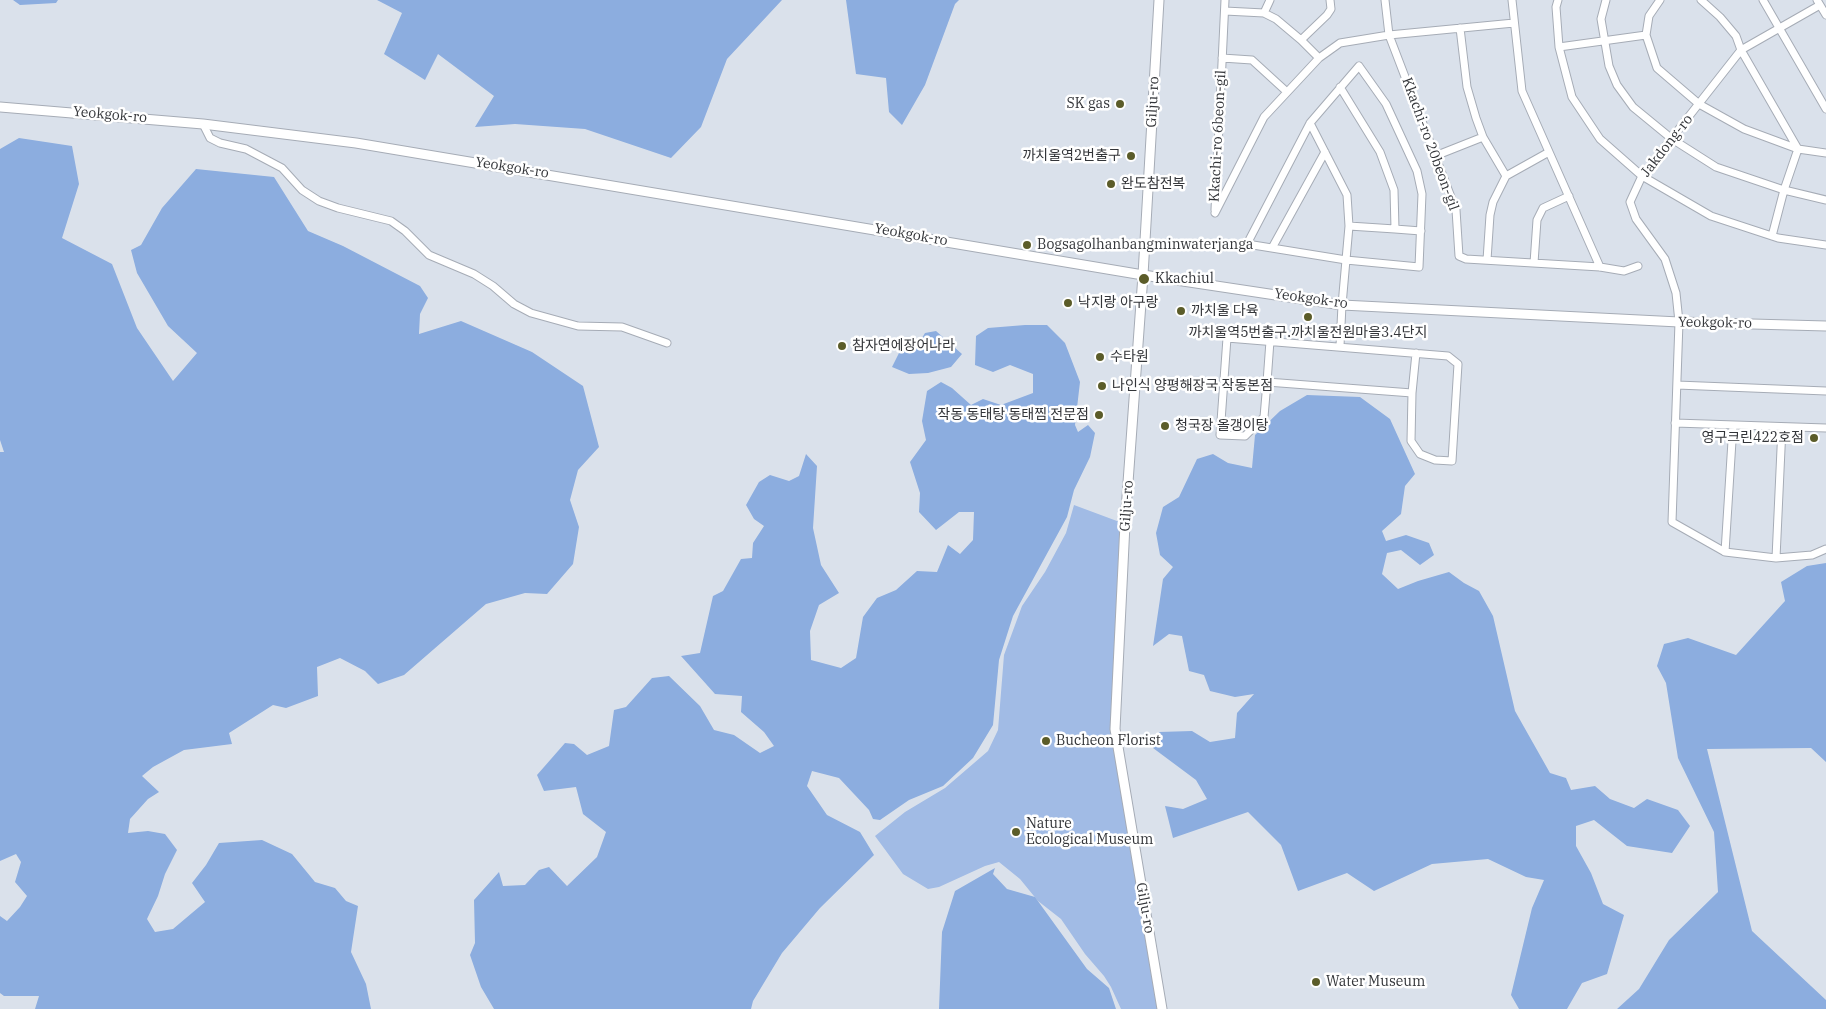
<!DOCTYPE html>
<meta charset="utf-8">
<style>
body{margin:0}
canvas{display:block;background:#dae1eb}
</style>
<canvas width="1826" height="1009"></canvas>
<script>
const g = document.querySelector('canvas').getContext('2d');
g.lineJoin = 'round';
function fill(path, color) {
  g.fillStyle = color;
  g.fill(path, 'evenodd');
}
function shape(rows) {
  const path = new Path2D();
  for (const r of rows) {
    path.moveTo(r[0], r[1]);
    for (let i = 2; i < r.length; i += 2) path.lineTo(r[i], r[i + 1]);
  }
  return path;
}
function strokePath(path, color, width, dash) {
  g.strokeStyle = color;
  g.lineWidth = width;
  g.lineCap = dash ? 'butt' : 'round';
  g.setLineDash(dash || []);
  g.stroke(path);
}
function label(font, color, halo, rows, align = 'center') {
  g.font = font + ' "IBM Plex Serif","Noto Sans KR",serif';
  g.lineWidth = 5;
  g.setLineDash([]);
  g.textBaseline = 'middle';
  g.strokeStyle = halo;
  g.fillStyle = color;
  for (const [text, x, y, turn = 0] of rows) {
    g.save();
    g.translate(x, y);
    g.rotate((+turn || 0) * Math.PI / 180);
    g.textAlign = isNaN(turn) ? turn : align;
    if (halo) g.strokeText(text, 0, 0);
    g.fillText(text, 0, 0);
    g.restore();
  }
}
fill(shape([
 [1074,505,1125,524,1115,729,1162,1009,1121,1009,1111,987,1104,976,1085,954,1061,919,1038,901,1020,879,999,862,985,866,939,887,928,889,903,874,875,836,905,812,945,788,988,751,998,730,1004,655,1022,606,1045,572,1066,533]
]), '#a1bbe5');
fill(shape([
 [13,0,58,0,56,3,20,5],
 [377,0,782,0,727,59,701,127,671,158,585,129,515,124,475,127,494,96,438,54,425,80,384,54,402,13],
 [846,0,959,0,955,4,925,85,902,125,889,112,886,78,856,74],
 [19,138,72,146,79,184,62,238,112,264,137,328,173,381,197,353,168,326,137,273,131,250,141,245,162,208,196,169,274,177,308,231,343,246,420,286,428,298,420,314,419,334,461,321,532,352,583,386,599,447,578,470,570,500,579,527,573,564,547,594,525,593,486,604,404,675,378,684,365,671,340,658,317,667,318,696,286,708,273,705,229,733,232,744,184,750,153,767,142,776,159,792,148,799,130,819,128,833,148,831,165,834,177,850,165,874,158,896,147,919,155,932,173,929,205,902,192,883,206,865,219,843,262,840,292,854,315,882,335,888,346,901,358,906,351,952,366,984,371,1009,35,1009,39,996,4,996,0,993,0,916,7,921,20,907,27,896,15,882,21,862,16,854,0,861,0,452,4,452,0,440,0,149],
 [1025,325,1047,325,1065,343,1080,382,1075,425,1078,432,1088,425,1095,433,1090,457,1074,490,1067,517,1013,616,999,660,993,725,973,758,943,786,909,800,880,820,873,819,869,810,839,778,812,771,807,786,827,815,860,832,874,855,820,908,782,953,753,1001,751,1009,494,1009,481,987,470,955,475,943,474,900,499,872,503,886,525,885,539,870,549,867,567,886,597,857,606,832,583,814,576,787,544,791,537,775,565,743,574,744,587,755,609,746,614,710,626,707,652,678,669,676,700,706,714,730,734,735,760,753,774,746,764,732,741,712,742,696,715,694,681,656,700,653,713,596,723,591,741,559,752,558,753,543,764,526,754,519,746,505,759,482,770,475,789,481,799,476,806,454,817,466,813,528,821,565,839,593,819,605,810,631,811,660,841,668,856,658,863,617,877,598,896,590,917,571,937,572,948,545,960,554,973,540,974,512,959,512,936,530,919,512,920,493,910,462,926,440,922,421,927,391,941,382,952,388,971,405,983,399,1001,405,1033,393,1033,374,1010,365,993,372,975,365,976,336,988,328],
 [936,331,962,354,951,367,928,373,909,374,892,367,905,341,919,343,925,333],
 [1307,395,1360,397,1390,419,1415,474,1405,486,1401,514,1382,531,1386,541,1406,535,1429,543,1434,555,1420,565,1401,550,1387,553,1382,574,1398,589,1418,581,1449,572,1464,583,1479,591,1493,616,1515,711,1550,773,1566,778,1571,790,1595,786,1610,799,1634,808,1647,799,1678,810,1690,826,1672,853,1627,846,1594,820,1576,826,1576,846,1591,873,1603,904,1624,915,1607,974,1582,983,1567,1009,1519,1009,1511,995,1532,908,1544,880,1526,877,1488,859,1432,864,1374,891,1347,873,1298,891,1281,845,1248,812,1173,838,1165,806,1183,809,1207,799,1196,780,1153,748,1159,732,1192,731,1210,742,1235,738,1237,713,1254,694,1235,697,1210,691,1204,675,1189,671,1182,636,1169,634,1153,646,1163,579,1173,567,1160,555,1156,533,1163,507,1179,497,1197,459,1213,454,1228,463,1252,468,1255,435,1280,411],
 [1826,563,1826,762,1811,748,1707,749,1752,931,1826,1000,1826,1009,1617,1009,1639,989,1669,940,1718,892,1714,832,1678,758,1666,683,1657,666,1664,644,1688,638,1736,655,1785,601,1781,582,1807,566],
 [995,868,993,874,1007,889,1035,897,1087,969,1109,988,1116,1009,939,1009,942,932,955,891]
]), '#8caddf');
const minor = shape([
 [1385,0,1389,35,1456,210,1459,256,1466,259,1600,267,1624,271,1638,266],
 [1512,0,1522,91,1600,267],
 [1558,0,1556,7,1559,47,1572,97,1600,139,1642,176,1711,216,1778,238,1826,245],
 [1606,0,1601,19,1609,66,1617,85,1633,107,1672,139,1716,167,1784,190,1826,200],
 [1660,0,1649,16,1646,35,1657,68,1699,104,1744,129,1798,149,1826,153],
 [1701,0,1720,17,1736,36,1741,50,1798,149,1784,190,1772,236],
 [1763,0,1826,109],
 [1817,0,1826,15],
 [1820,5,1741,50,1642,176,1630,202,1636,219,1665,259,1676,293,1679,322,1672,522,1725,552,1776,558,1812,555,1826,549],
 [1225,11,1264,13,1276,19,1301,40,1319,58],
 [1264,13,1270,0],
 [1460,28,1467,87,1476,118,1483,137,1506,176],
 [1301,40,1327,15,1331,9,1330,0],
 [1559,47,1646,35],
 [1222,58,1252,60,1287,92],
 [1359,66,1386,104,1417,171,1422,194,1419,267,1346,260,1247,244,1310,123,1359,66],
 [1340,87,1380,152,1394,190,1395,229,1349,226],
 [1310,123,1347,195,1349,226,1342,305,1340,346],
 [203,124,210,138,220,143,246,149,282,168,302,190,319,201,338,208,391,221,405,231,429,255,474,274,493,286,514,304,531,313,578,326,622,327,667,343],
 [1435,156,1483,137],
 [1215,210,1225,0],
 [1215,213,1264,117,1319,58,1340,43,1389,35,1514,23],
 [1395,229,1421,231],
 [1272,248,1325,152],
 [1487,260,1490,215,1493,202,1506,176,1549,152],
 [1534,263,1537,220,1543,208,1569,196],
 [1227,338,1448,356,1458,364,1452,461,1435,460,1420,454,1411,441,1412,393,1267,382,1264,417,1245,436,1220,435,1227,338],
 [1267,382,1270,341],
 [1677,385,1826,391],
 [1412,393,1416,353],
 [1675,423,1826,428],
 [1725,552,1733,425],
 [1776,558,1782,427]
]);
const tertiary = shape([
 [1159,0,1143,275,1125,524,1115,729,1162,1009],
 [0,107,203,124,356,143,1143,275,1342,305,1679,322,1826,326]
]);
strokePath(minor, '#a6acb6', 9);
strokePath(tertiary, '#a6acb6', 11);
strokePath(minor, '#fff', 7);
strokePath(tertiary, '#fff', 9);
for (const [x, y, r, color] of [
 [1120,104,5,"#5b5c29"],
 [1131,156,5,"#5b5c29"],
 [1111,184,5,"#5b5c29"],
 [1027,245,5,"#5b5c29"],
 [1144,279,6,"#5b5c29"],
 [1068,303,5,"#5b5c29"],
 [1181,311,5,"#5b5c29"],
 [1308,317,5,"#5b5c29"],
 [842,346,5,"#5b5c29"],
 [1100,357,5,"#5b5c29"],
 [1102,386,5,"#5b5c29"],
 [1099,415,5,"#5b5c29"],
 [1165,426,5,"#5b5c29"],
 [1814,438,5,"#5b5c29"],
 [1046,741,5,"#5b5c29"],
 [1016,832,5,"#5b5c29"],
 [1316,982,5,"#5b5c29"]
]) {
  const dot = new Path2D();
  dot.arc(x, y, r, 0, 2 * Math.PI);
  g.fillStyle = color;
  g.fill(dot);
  strokePath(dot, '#fff', 2);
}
label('14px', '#333539', '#fff', [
 ["Gilju-ro",1153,102,-87],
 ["Yeokgok-ro",110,115,5],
 ["Kkachi-ro 6beon-gil",1218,136,-87],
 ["Kkachi-ro 20beon-gil",1430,144,70],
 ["Jakdong-ro",1667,146,-52],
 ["Yeokgok-ro",512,168,9],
 ["Yeokgok-ro",911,235,10],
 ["Yeokgok-ro",1311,299,8],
 ["Yeokgok-ro",1715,323,1],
 ["Gilju-ro",1127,506,-86],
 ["Gilju-ro",1145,908,80]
]);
label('14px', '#333539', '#fff', [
 ["SK gas",1110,104,"right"],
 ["까치울역2번출구",1121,156,"right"],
 ["완도참전복",1121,184],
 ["Bogsagolhanbangminwaterjanga",1037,245],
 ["Kkachiul",1155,279],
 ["낙지랑 아구랑",1078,303],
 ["까치울 다육",1191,311],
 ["까치울역5번출구.까치울전원마을3.4단지",1308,333,"center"],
 ["참자연에장어나라",852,346],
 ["수타원",1110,357],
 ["나인식 양평해장국 작동본점",1112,386],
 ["작동 동태탕 동태찜 전문점",1089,415,"right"],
 ["청국장 올갱이탕",1175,426],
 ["영구크린422호점",1804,438,"right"],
 ["Bucheon Florist",1056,741],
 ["Nature",1026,824],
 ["Ecological Museum",1026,840],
 ["Water Museum",1326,982]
], 'left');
</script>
